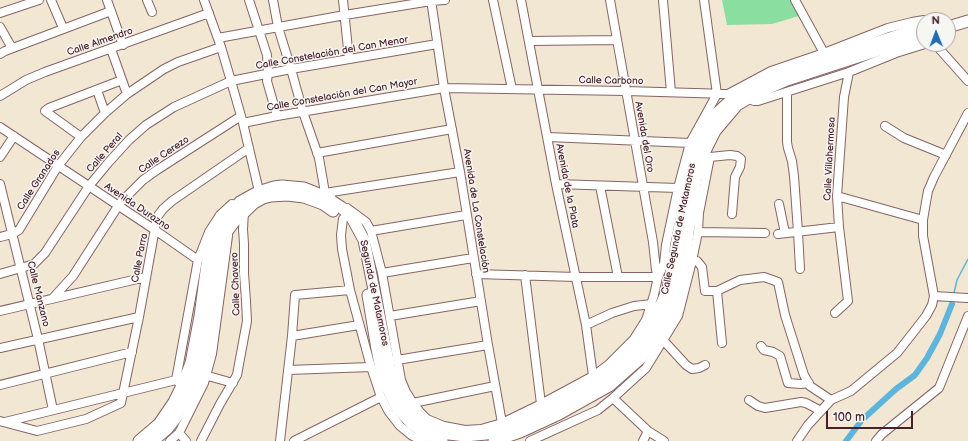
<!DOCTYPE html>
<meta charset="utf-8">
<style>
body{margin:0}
#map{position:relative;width:968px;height:441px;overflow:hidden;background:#f2e7d3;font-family:"Balsamiq Sans",sans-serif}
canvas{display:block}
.north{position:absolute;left:916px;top:12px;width:40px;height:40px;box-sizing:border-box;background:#f6f6f2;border:1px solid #b1a0a2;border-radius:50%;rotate:359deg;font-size:11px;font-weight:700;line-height:16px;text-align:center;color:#4a1f2b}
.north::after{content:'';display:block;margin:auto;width:14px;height:18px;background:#1f6fb2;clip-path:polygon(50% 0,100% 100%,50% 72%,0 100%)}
.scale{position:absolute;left:826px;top:411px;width:87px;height:18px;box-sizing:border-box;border:2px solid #4a1f2b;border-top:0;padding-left:5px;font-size:12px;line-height:14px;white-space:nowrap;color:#4a1f2b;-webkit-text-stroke:3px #f6f6f2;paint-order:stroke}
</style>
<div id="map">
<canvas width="968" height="441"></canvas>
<div class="north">N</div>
<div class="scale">100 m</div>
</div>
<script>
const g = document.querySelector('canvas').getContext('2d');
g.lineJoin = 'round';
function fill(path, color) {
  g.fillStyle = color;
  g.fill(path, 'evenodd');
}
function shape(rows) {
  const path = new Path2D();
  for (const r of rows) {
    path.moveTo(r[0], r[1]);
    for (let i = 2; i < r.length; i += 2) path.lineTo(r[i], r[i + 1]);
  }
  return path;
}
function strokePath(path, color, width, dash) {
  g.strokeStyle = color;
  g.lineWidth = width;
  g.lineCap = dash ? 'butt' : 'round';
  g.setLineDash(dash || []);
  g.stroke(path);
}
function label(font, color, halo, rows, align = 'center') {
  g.font = font + ' "Balsamiq Sans",sans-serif';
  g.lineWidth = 3;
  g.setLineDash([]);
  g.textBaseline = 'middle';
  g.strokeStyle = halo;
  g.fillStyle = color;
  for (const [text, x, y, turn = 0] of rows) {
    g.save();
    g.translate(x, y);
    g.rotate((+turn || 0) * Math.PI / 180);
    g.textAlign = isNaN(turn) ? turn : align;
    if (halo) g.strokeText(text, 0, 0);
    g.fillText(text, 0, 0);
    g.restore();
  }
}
fill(shape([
 [722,0,794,0,802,15,772,24,727,25]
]), '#89dea0');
strokePath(shape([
 [954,293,957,280,968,259]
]), '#5eb5db', 1.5);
strokePath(shape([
 [846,441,862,420,896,389,915,375,927,358,940,334,952,304]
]), '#5eb5db', 6);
const minor = shape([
 [51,0,63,28],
 [107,0,123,45],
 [147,0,152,12],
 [204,0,221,47,231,81,243,123,258,187],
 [249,0,267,55,268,74,267,81,277,116],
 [273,0,278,27,291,69,303,112,319,158,325,193,331,197],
 [343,0,349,59],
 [431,0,444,88,460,172,488,345,502,423],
 [493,0,512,89],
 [521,0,556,184,586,325,593,376],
 [610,0,653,242,656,270,658,277],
 [663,0,671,92],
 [795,0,824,53],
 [0,13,39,0],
 [0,27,12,48],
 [218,38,345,15,431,1,445,0],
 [529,41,617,40],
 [935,44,968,81],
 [111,49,127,94],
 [0,54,5,51,111,11],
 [97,90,105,113],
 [787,92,787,142,788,148,792,161,794,176,798,232,800,269],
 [0,96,26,80,45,72,209,13],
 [745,97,754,101,758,101,849,72,896,53,925,44],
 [243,123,277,116,444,88,626,91,728,94,771,71,824,53,888,28,912,22,924,20],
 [885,126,904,138,946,155],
 [0,127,155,230,198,260,209,232,220,215,232,204],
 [81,137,45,111,49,108,122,80],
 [548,137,690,143],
 [317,153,452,129],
 [0,157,14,136],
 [0,184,38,339,53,410],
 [556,184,678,188],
 [600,186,618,277],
 [324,194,325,193,460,172],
 [837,196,923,220],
 [779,204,785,233],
 [347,208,366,222,371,231,382,273,401,380,406,392,413,403,420,412,427,419,444,426,465,430,481,429,502,423,541,404,593,376,608,365,634,339,646,320,654,295,658,277,664,264,666,245,678,188,690,143,717,94,704,0],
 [343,219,341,235,342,249,350,290,371,367,381,397,389,412,400,426,411,435,422,441],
 [371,231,466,215],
 [698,232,765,233],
 [778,234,839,227],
 [0,237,12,234,19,230,58,166,81,137,105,113,127,94,164,69,178,62,221,47],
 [692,261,697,261,702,267,705,291,717,291,722,343],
 [382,273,473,258],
 [0,274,21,268,34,264,45,253,89,186,108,163,129,140,146,125,174,107,231,81,291,69,437,44],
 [476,274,576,277,658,277],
 [525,275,541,404],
 [717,291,740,280,764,277,778,282,785,315,804,375,810,386,831,400],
 [934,296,967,298],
 [52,299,73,276,120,203,143,180,157,170,241,116],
 [0,311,146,277],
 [835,313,848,301,839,227,837,196,844,97,849,72],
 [390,316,481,301],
 [586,325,612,313,634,306,652,304],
 [292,336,359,325],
 [663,340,686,365,692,369,699,368,705,365],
 [761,346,764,350,773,352,780,356,788,383,801,384,809,383],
 [0,348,139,317],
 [397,360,488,345],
 [288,370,371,367],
 [201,374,233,383],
 [179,383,176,380,198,260],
 [0,385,132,352],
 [613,398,648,431,664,441],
 [749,400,758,406,765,408,801,402,806,403,821,411],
 [413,403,495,386],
 [0,421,37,431,86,419,121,403,139,317,157,217,163,209,172,201,249,148],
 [5,422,176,380],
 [179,433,186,441],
 [170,441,179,433,204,383,212,354,228,236],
 [201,441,220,404,237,375,244,337,247,321,246,301,244,273,244,244,243,229,244,212],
 [280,441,292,336,295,295,350,290],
 [294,441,381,397],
 [530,441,598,410,613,398,646,368,678,316,692,261,698,232,699,213,710,157,730,155,737,156,741,159,740,167,735,177,732,214],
 [643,441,648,431],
 [797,441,808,425,831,400,851,391,897,353,912,334,926,316,932,305,934,296,923,236,923,220,926,202,928,191,934,177,968,113],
 [876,441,882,434,939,388,968,316]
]);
const major = shape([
 [948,27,968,21],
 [368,295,377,349,382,374,390,394,398,409,413,425,429,436,442,441],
 [139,441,159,424,174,402,182,386,191,363,200,316,207,264,210,247,214,237,217,230,225,218,240,202,247,198,258,192,274,187,282,186,304,188,324,196,341,207,352,218,364,240,392,380,404,403,417,417,433,428,449,434,465,436,486,434,505,428,537,414,575,395,610,374,628,357,642,341,653,323,668,289,686,192,691,168,697,147,706,129,717,113,729,102,758,83,807,65,924,27],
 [153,441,167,429,175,419,191,393,195,382,201,365,209,318,217,262,223,240,226,233,234,222,254,203,263,198,271,196,287,195,304,197,323,204,333,211],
 [494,441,520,432,559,414,609,386,642,357,652,344,662,328,674,303,679,289,683,266,696,180,703,155,715,131,737,105,757,93,787,80,922,36]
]);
strokePath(minor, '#856566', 10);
strokePath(major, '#856566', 13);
strokePath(minor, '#fff', 8);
strokePath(major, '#fff', 11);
label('10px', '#4a1f2b', '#f6f6f2', [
 ["Calle Almendro",100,42,-19],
 ["Calle Constelación del Can Menor",332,53,-10],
 ["Calle Carbono",611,81,1],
 ["Calle Constelación del Can Mayor",342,95,-10],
 ["Avenida del Oro",644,137,80],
 ["Calle Peral",105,153,-49],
 ["Calle Cerezo",164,155,-34],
 ["Calle Villahermosa",830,159,-87],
 ["Calle Granados",39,180,-57],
 ["Avenida de la Plata",567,186,79],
 ["Avenida Durazno",137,207,34],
 ["Avenida de La Constelación",476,211,81],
 ["Calle Segunda de Matamoros",679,229,-78],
 ["Calle Parra",140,258,-79],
 ["Calle Chavero",236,284,-92],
 ["Segunda de Matamoros",374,293,78],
 ["Calle Manzano",38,294,76]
]);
</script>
